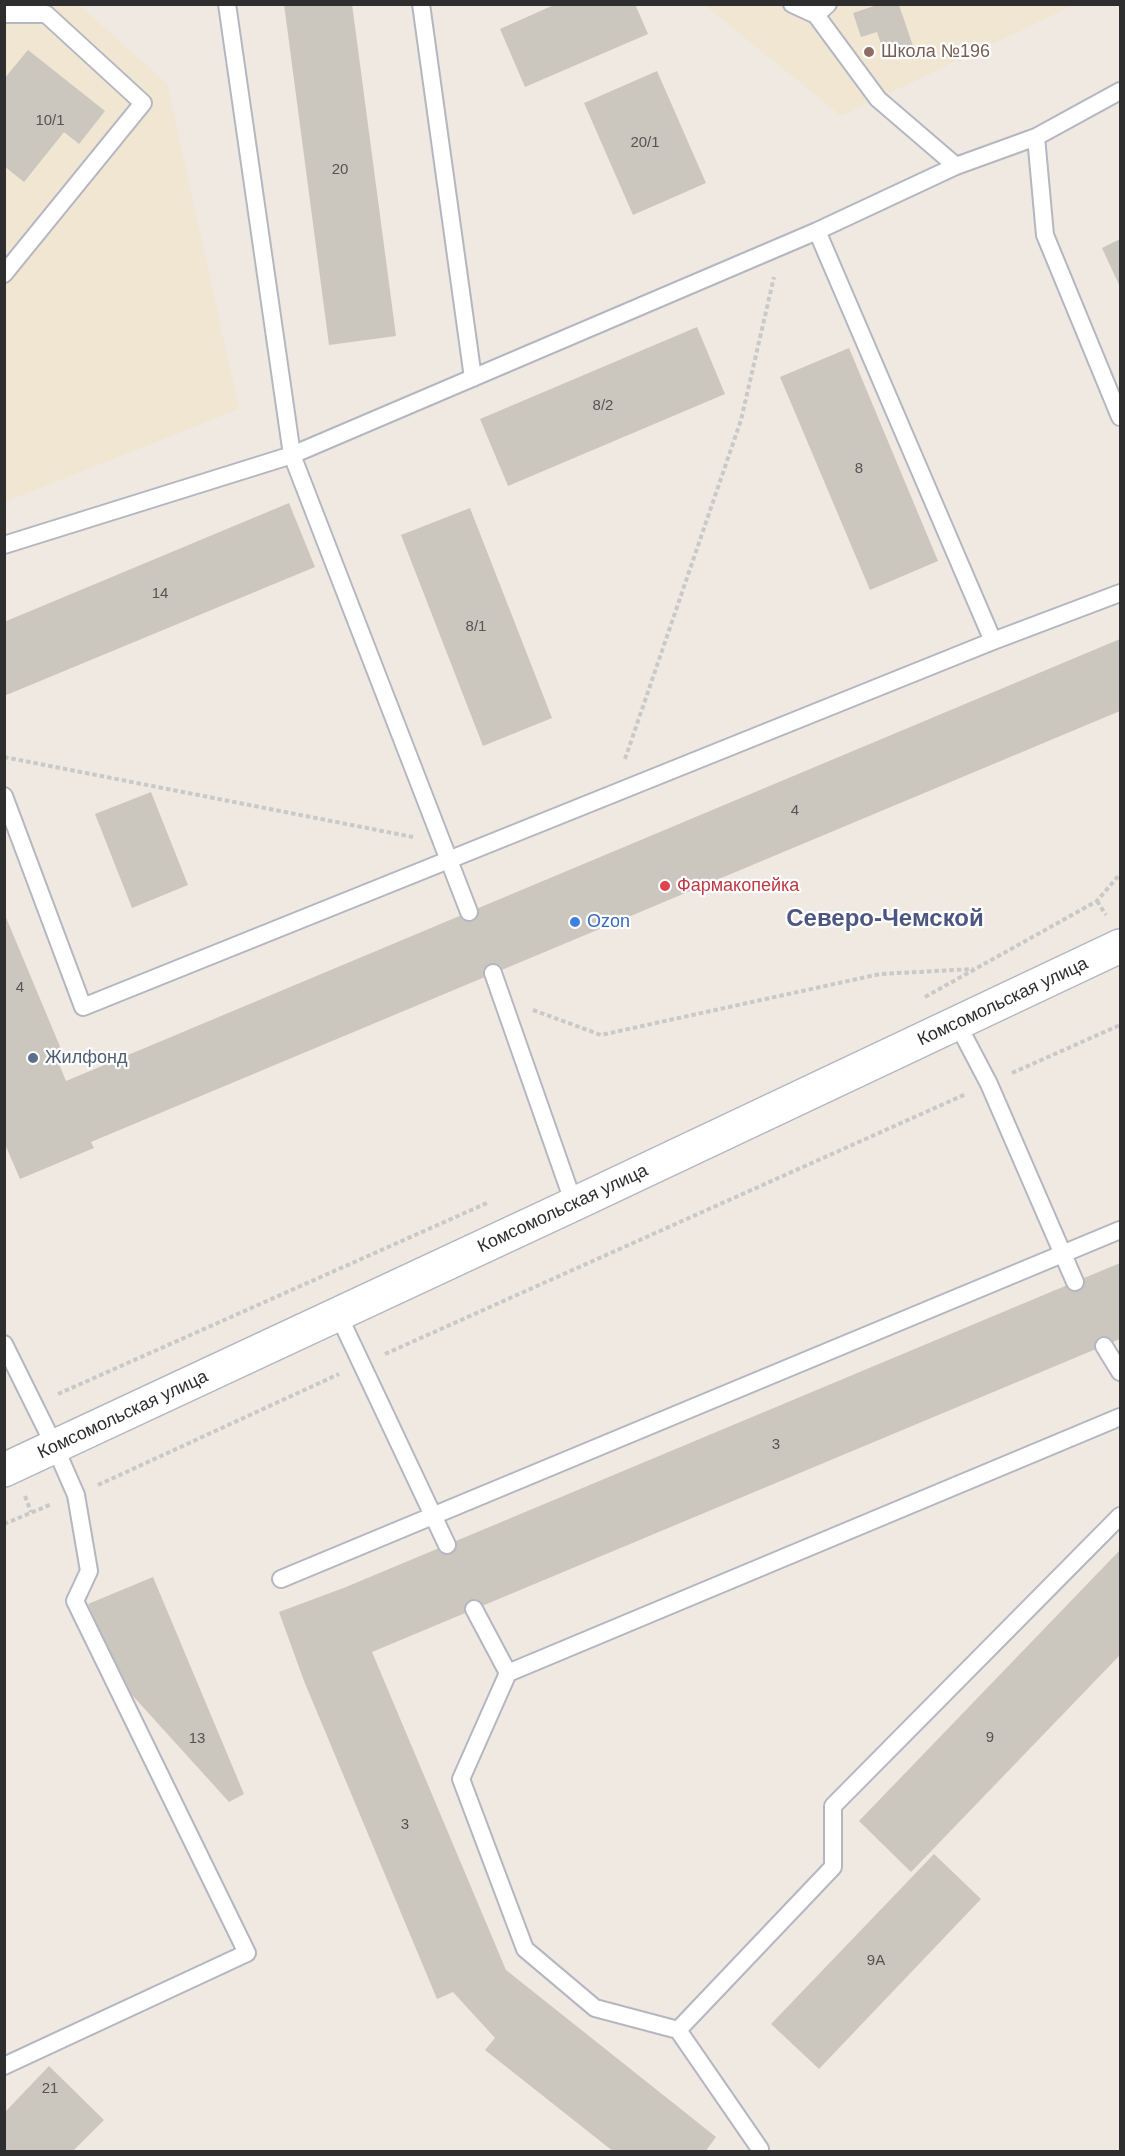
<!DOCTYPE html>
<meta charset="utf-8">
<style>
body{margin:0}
#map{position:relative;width:1125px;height:2156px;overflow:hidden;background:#efe9e1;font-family:Arial,sans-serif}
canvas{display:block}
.frame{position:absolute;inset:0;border:6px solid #2e2e2e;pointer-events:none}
</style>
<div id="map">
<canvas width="1125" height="2156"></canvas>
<div class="frame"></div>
</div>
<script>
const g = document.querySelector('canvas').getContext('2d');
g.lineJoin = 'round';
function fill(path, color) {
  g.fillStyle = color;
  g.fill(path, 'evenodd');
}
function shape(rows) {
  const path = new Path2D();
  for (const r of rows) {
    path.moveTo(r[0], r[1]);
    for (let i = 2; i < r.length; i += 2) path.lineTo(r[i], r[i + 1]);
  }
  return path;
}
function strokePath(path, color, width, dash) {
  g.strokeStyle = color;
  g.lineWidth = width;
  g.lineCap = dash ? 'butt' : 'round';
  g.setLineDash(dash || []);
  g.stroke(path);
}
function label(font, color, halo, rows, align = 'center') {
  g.font = font + ' Arial,sans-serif';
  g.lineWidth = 4.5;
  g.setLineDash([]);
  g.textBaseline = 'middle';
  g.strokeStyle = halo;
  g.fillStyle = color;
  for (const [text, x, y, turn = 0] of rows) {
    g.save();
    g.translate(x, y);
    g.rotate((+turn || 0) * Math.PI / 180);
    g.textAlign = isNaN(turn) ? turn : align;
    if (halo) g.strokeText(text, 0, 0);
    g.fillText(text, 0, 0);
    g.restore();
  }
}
fill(shape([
 [5,5,79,5,167,84,239,409,5,502],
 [705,5,1074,5,841,116]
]), '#f0e6d1');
fill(shape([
 [284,4,352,4,396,336,329,345],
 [556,4,635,4,648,34,525,87,500,29],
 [877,5,899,5,914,49,886,59,877,32,861,37,853,13],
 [28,50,105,111,79,144,64,132,24,182,4,166,4,79],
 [657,71,706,183,633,215,584,103],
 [1120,239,1120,287,1102,248],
 [697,327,725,394,508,486,480,419],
 [849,348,938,561,870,590,780,377],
 [289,503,315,567,4,696,4,622],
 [470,508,552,718,483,746,401,535],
 [1120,639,1120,711,91,1142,94,1148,20,1179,4,1142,5,915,66,1061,59,1064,66,1081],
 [151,792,188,885,132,908,95,814],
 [1120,1263,1120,1339,372,1652,506,1970,716,2137,705,2152,614,2152,485,2050,495,2038,453,1992,437,1999,304,1681,279,1612,346,1587],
 [1120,1550,1120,1655,911,1872,859,1821],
 [153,1577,244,1794,229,1802,123,1685,88,1604],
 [934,1854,981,1899,819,2069,771,2024],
 [49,2066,104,2120,72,2152,5,2152,5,2112]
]), '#cbc7bf');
const lane = shape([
 [227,4,292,455,817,231,956,166,1036,137,1045,235,1120,417],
 [421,4,473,378],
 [792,4,816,15,878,99,956,166],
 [4,14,46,14,143,103,4,274],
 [816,15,828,4],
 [1036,137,1120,91],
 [817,231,993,641],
 [4,545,292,455,469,912],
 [4,796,83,1007,993,641,1120,593],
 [493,973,574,1204],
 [957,1023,989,1084,1075,1282],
 [338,1314,447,1545],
 [4,1344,55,1447,76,1495,89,1571,75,1601,247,1953,4,2066],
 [1104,1346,1120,1372],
 [281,1579,1120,1230],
 [474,1609,508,1673,1120,1417],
 [508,1673,461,1779,525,1949,595,2008,678,2030,760,2149,760,2152],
 [678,2030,833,1867,833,1806,1120,1516]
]);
const secondary = shape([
 [4,1470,574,1204,1120,946]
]);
strokePath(lane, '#b4b7c1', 20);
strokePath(secondary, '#b4b7c1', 36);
strokePath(shape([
 [4,757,413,837],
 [625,759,741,420,774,277],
 [1097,901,1106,915],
 [925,997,1097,901,1120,874],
 [533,1010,601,1035,880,974,973,969],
 [1012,1073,1120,1025],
 [385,1354,966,1094],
 [58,1394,487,1203],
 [98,1485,339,1374],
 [25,1496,31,1512],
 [4,1524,52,1504]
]), '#c9c9c9', 4, [4.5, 3]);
strokePath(lane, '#fff', 16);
strokePath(secondary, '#fff', 33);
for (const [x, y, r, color] of [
 [869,52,6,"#8d6e63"],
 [665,886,6,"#e0444e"],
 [575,922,6,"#3f7fe0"],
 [33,1058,6,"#5c6f8a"]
]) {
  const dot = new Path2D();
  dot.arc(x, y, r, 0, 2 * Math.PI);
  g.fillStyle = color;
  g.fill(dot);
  strokePath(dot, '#fff', 2);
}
label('15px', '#555452', null, [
 ["10/1",50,121],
 ["20/1",645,143],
 ["20",340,170],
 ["8/2",603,406],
 ["8",859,469],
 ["14",160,594],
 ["8/1",476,627],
 ["4",795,811],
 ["4",20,988],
 ["3",776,1445],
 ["9",990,1738],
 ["13",197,1739],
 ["3",405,1825],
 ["9А",876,1961],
 ["21",50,2089]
]);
label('18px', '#785e54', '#fff', [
 ["Школа №196",881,52]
], 'left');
label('18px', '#be3a42', '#fff', [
 ["Фармакопейка",677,886]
], 'left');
label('18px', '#366cbe', '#fff', [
 ["Ozon",587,922]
], 'left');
label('18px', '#2e2e2e', '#fff', [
 ["Комсомольская улица",1003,1002,-25],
 ["Комсомольская улица",563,1209,-25],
 ["Комсомольская улица",123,1415,-25]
]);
label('18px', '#4e5e75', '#fff', [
 ["Жилфонд",45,1058]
], 'left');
label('bold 24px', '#4d5680', '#fff', [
 ["Северо-Чемской",885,919]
]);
</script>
